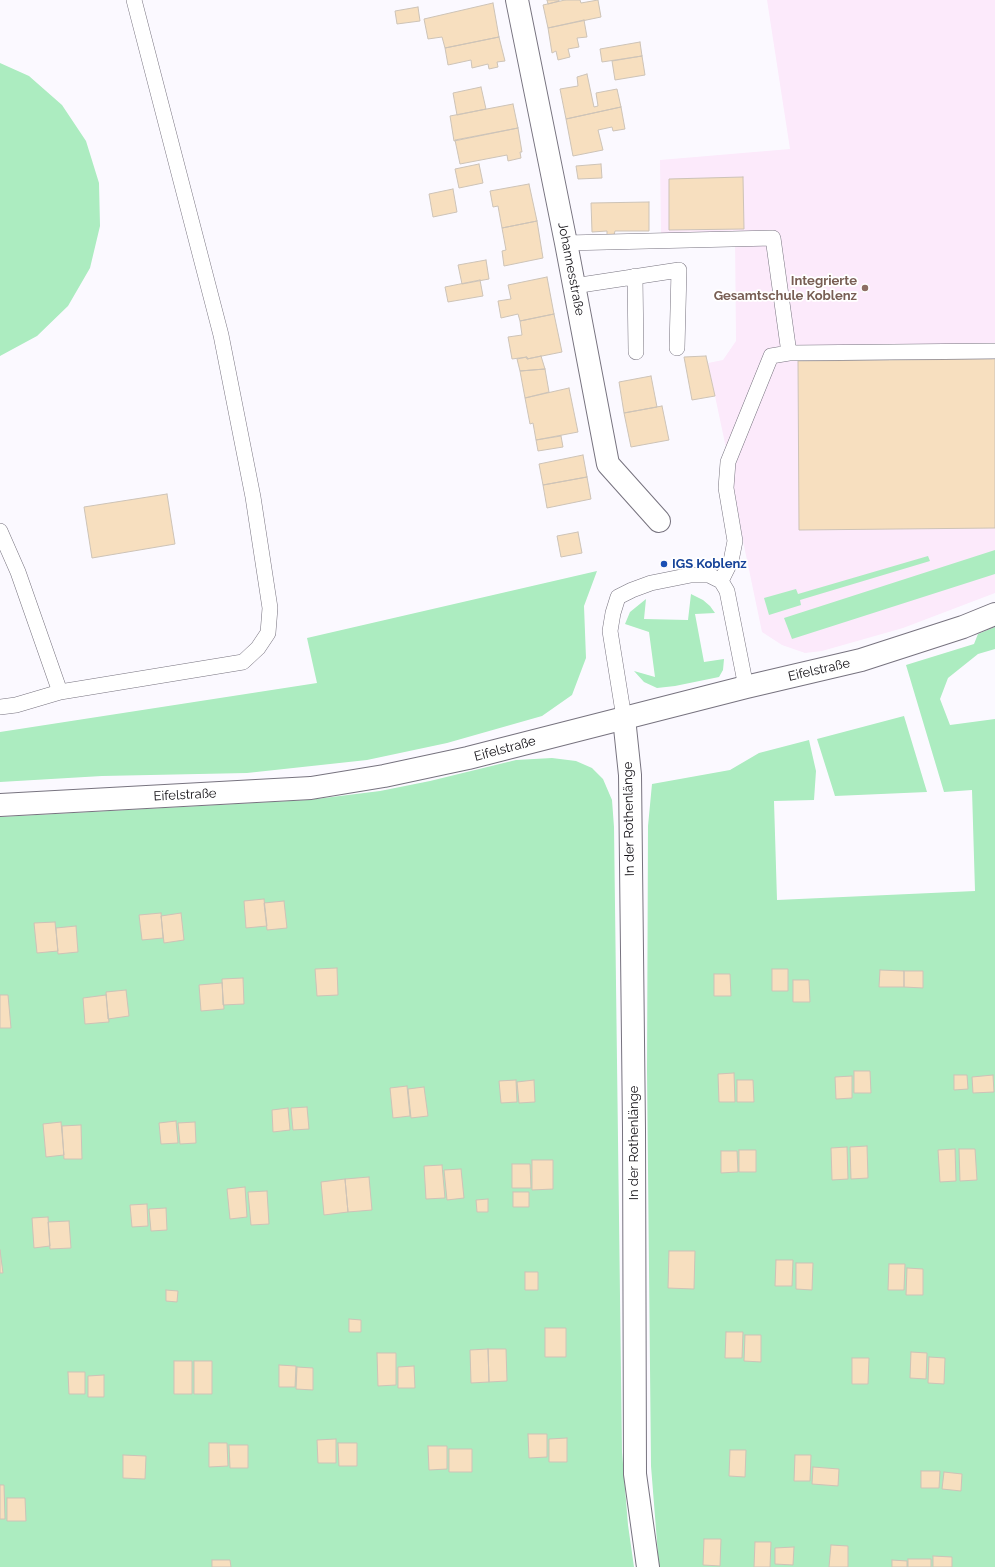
<!DOCTYPE html>
<meta charset="utf-8">
<style>
body{margin:0}
canvas{display:block;background:#fbf9ff}
</style>
<canvas width="995" height="1567"></canvas>
<script>
const g = document.querySelector('canvas').getContext('2d');
g.lineJoin = 'round';
function fill(path, color) {
  g.fillStyle = color;
  g.fill(path, 'evenodd');
}
function shape(rows) {
  const path = new Path2D();
  for (const r of rows) {
    path.moveTo(r[0], r[1]);
    for (let i = 2; i < r.length; i += 2) path.lineTo(r[i], r[i + 1]);
  }
  return path;
}
function strokePath(path, color, width, dash) {
  g.strokeStyle = color;
  g.lineWidth = width;
  g.lineCap = dash ? 'butt' : 'round';
  g.setLineDash(dash || []);
  g.stroke(path);
}
function label(font, color, halo, rows, align = 'center') {
  g.font = font + ' Raleway,sans-serif';
  g.lineWidth = 3.5;
  g.setLineDash([]);
  g.textBaseline = 'middle';
  g.strokeStyle = halo;
  g.fillStyle = color;
  for (const [text, x, y, turn = 0] of rows) {
    g.save();
    g.translate(x, y);
    g.rotate((+turn || 0) * Math.PI / 180);
    g.textAlign = isNaN(turn) ? turn : align;
    if (halo) g.strokeText(text, 0, 0);
    g.fillText(text, 0, 0);
    g.restore();
  }
}
fill(shape([
 [767,0,995,0,995,593,903,628,822,651,805,653,782,645,762,632,743,541,730,467,708,363,723,360,736,341,735,233,661,234,660,160,790,149]
]), '#fceafb');
fill(shape([
 [0,63,29,76,62,105,86,141,99,183,100,226,90,268,68,306,37,336,0,356],
 [995,550,995,574,792,639,784,618],
 [928,556,930,561,800,600,801,605,769,615,764,598,796,589,798,594],
 [597,571,584,606,586,658,572,695,542,716,447,743,367,760,247,773,102,776,0,782,0,732,317,683,307,638],
 [691,594,703,600,710,606,715,613,695,614,704,662,724,659,723,670,719,677,675,686,657,688,644,682,634,671,655,677,649,632,625,624,630,612,646,599,644,619,688,620],
 [995,627,995,649,978,654,948,678,940,699,950,725,995,719,995,1567,659,1567,651,1466,647,1070,648,826,652,784,730,770,759,753,809,740,816,771,814,800,774,801,777,900,975,891,972,790,944,792,906,665,974,644,978,634],
 [904,716,927,792,835,796,817,739],
 [552,758,576,761,592,768,603,779,612,800,614,827,622,1452,628,1525,634,1567,0,1567,0,817,308,800,380,791,430,781,516,760]
]), '#acecc0');
const building = shape([
 [547,0,559,0,559,1,548,4,547,0],
 [565,0,580,0,581,3,598,0,601,17,548,28,543,5,565,0],
 [493,3,499,37,445,48,442,37,428,39,424,19,493,3],
 [418,7,420,21,397,24,395,11,418,7],
 [584,20,587,37,577,38,579,47,568,49,570,57,558,60,556,51,552,53,548,28,584,20],
 [499,37,505,61,497,62,498,67,489,69,488,64,472,68,471,60,448,65,445,48,499,37],
 [640,42,642,56,602,62,600,49,640,42],
 [642,56,645,75,615,80,612,61,642,56],
 [587,74,594,107,598,106,596,93,617,89,621,107,566,119,560,89,578,86,577,77,587,74],
 [481,87,486,109,457,115,453,93,481,87],
 [513,104,518,128,454,141,450,116,513,104],
 [621,107,625,129,613,131,612,127,598,130,603,150,573,156,566,119,621,107],
 [518,128,522,152,520,152,521,158,508,161,507,155,460,164,455,140,518,128],
 [479,164,483,183,459,188,455,169,479,164],
 [601,164,602,178,578,179,576,166,601,164],
 [743,177,744,229,669,230,669,179,743,177],
 [529,184,537,221,502,228,498,206,493,207,490,191,529,184],
 [453,189,457,212,433,217,429,194,453,189],
 [649,202,649,231,615,231,614,235,607,235,607,231,592,232,591,203,649,202],
 [537,221,543,258,504,266,502,251,506,250,502,228,537,221],
 [486,260,489,279,462,284,458,265,486,260],
 [547,277,554,314,520,321,518,314,501,318,498,301,511,299,508,285,547,277],
 [480,280,483,296,448,302,445,287,480,280],
 [554,314,562,352,527,359,527,357,512,359,508,337,522,335,520,321,554,314],
 [541,356,545,369,520,371,517,359,527,357,527,359,541,356],
 [706,356,715,396,692,400,684,357,706,356],
 [995,359,995,528,799,530,798,361,995,359],
 [545,369,549,392,525,398,520,371,545,369],
 [651,376,657,407,624,413,619,382,651,376],
 [569,388,578,432,536,440,533,423,530,424,525,398,569,388],
 [662,406,669,440,631,447,624,413,662,406],
 [561,436,563,447,538,451,536,440,561,436],
 [583,455,587,477,543,485,539,464,583,455],
 [587,477,591,499,547,508,543,485,587,477],
 [167,494,175,544,92,558,84,507,167,494],
 [578,532,582,553,561,557,557,536,578,532],
 [264,899,267,926,246,928,244,901,264,899],
 [284,901,287,928,267,930,264,903,284,901],
 [161,913,163,938,142,940,139,915,161,913],
 [181,913,184,940,164,943,161,916,181,913],
 [55,922,58,951,37,953,34,923,55,922],
 [76,926,78,952,58,954,56,928,76,926],
 [337,968,338,995,317,996,315,969,337,968],
 [772,969,788,969,788,991,772,991,772,969],
 [880,970,904,971,904,987,879,987,880,970],
 [904,971,923,971,923,988,904,987,904,971],
 [714,974,730,974,731,996,714,996,714,974],
 [243,978,244,1004,223,1005,222,979,243,978],
 [793,980,809,980,810,1002,793,1002,793,980],
 [222,983,224,1009,201,1011,199,985,222,983],
 [126,990,129,1016,108,1019,106,992,126,990],
 [0,995,8,995,11,1028,0,1028,0,995],
 [106,995,109,1022,85,1024,83,998,106,995],
 [854,1071,870,1071,871,1093,854,1093,854,1071],
 [734,1073,735,1102,719,1102,718,1074,734,1073],
 [954,1075,967,1075,968,1089,954,1090,954,1075],
 [993,1075,994,1092,973,1093,972,1077,993,1075],
 [852,1076,852,1098,836,1099,835,1077,852,1076],
 [516,1080,517,1102,501,1103,499,1081,516,1080],
 [534,1080,535,1102,519,1103,517,1082,534,1080],
 [737,1080,753,1080,754,1102,737,1102,737,1080],
 [407,1086,410,1116,393,1118,390,1088,407,1086],
 [424,1087,428,1116,411,1118,408,1089,424,1087],
 [307,1107,309,1129,293,1130,291,1108,307,1107],
 [288,1108,290,1130,273,1132,272,1110,288,1108],
 [176,1121,178,1143,161,1144,159,1123,176,1121],
 [61,1122,64,1155,46,1157,43,1124,61,1122],
 [195,1122,196,1143,180,1144,178,1123,195,1122],
 [81,1125,82,1159,64,1159,62,1126,81,1125],
 [867,1146,868,1178,851,1179,850,1147,867,1146],
 [847,1147,848,1179,832,1180,831,1148,847,1147],
 [955,1149,956,1181,940,1182,938,1150,955,1149],
 [959,1149,975,1149,977,1180,960,1181,959,1149],
 [739,1150,756,1150,756,1172,739,1172,739,1150],
 [721,1151,737,1151,738,1172,721,1173,721,1151],
 [532,1160,553,1160,553,1189,532,1190,532,1160],
 [512,1164,530,1164,531,1188,512,1188,512,1164],
 [442,1165,445,1198,426,1199,424,1166,442,1165],
 [461,1169,464,1198,447,1200,444,1170,461,1169],
 [369,1177,372,1210,348,1212,345,1179,369,1177],
 [345,1179,348,1212,324,1215,321,1182,345,1179],
 [245,1187,247,1217,230,1219,227,1189,245,1187],
 [267,1191,269,1224,251,1225,248,1192,267,1191],
 [513,1192,529,1192,529,1207,513,1207,513,1192],
 [488,1199,488,1212,477,1212,476,1200,488,1199],
 [147,1204,148,1226,132,1227,130,1205,147,1204],
 [166,1208,167,1230,151,1231,149,1209,166,1208],
 [48,1217,50,1246,34,1248,32,1218,48,1217],
 [69,1221,71,1248,50,1249,48,1222,69,1221],
 [0,1250,3,1273,0,1273,0,1250],
 [669,1251,695,1251,694,1289,668,1288,669,1251],
 [776,1260,793,1260,792,1286,775,1286,776,1260],
 [796,1263,813,1263,812,1290,796,1289,796,1263],
 [889,1264,905,1264,904,1290,888,1290,889,1264],
 [907,1268,923,1269,923,1295,906,1295,907,1268],
 [525,1272,538,1272,538,1290,525,1290,525,1272],
 [166,1290,178,1291,177,1302,166,1301,166,1290],
 [349,1319,361,1320,361,1332,349,1332,349,1319],
 [545,1328,566,1328,566,1357,545,1357,545,1328],
 [726,1332,743,1332,742,1358,725,1358,726,1332],
 [745,1335,761,1335,761,1362,744,1361,745,1335],
 [488,1349,489,1382,471,1383,470,1350,488,1349],
 [488,1349,506,1349,507,1381,489,1382,488,1349],
 [911,1352,927,1353,926,1379,910,1378,911,1352],
 [377,1353,396,1353,396,1385,378,1386,377,1353],
 [929,1357,945,1358,944,1384,928,1383,929,1357],
 [852,1358,869,1358,868,1384,852,1384,852,1358],
 [174,1361,192,1361,192,1394,174,1394,174,1361],
 [194,1361,212,1361,212,1394,194,1394,194,1361],
 [279,1365,296,1366,295,1387,279,1387,279,1365],
 [414,1366,415,1388,398,1388,398,1367,414,1366],
 [297,1367,313,1368,313,1390,296,1389,297,1367],
 [68,1372,85,1372,85,1394,69,1394,68,1372],
 [104,1375,104,1397,88,1397,88,1376,104,1375],
 [528,1434,547,1434,547,1457,529,1458,528,1434],
 [567,1438,567,1462,549,1462,549,1439,567,1438],
 [336,1439,336,1463,318,1463,317,1440,336,1439],
 [209,1443,227,1443,228,1466,209,1467,209,1443],
 [338,1443,357,1443,357,1466,339,1466,338,1443],
 [229,1445,248,1445,248,1468,230,1468,229,1445],
 [428,1446,447,1446,447,1469,429,1470,428,1446],
 [449,1449,472,1449,472,1472,449,1472,449,1449],
 [730,1450,746,1450,745,1477,729,1476,730,1450],
 [123,1455,146,1456,145,1479,123,1478,123,1455],
 [795,1455,811,1455,810,1481,794,1481,795,1455],
 [813,1467,839,1469,838,1486,812,1484,813,1467],
 [921,1471,940,1471,939,1488,921,1488,921,1471],
 [944,1472,962,1474,961,1491,942,1489,944,1472],
 [0,1485,4,1485,5,1519,0,1519,0,1485],
 [7,1498,25,1498,26,1521,7,1521,7,1498],
 [704,1539,721,1539,720,1566,703,1565,704,1539],
 [755,1542,771,1542,770,1567,754,1567,755,1542],
 [831,1545,848,1546,848,1567,829,1567,831,1545],
 [794,1547,793,1565,775,1564,775,1548,794,1547],
 [933,1556,952,1557,952,1567,933,1567,933,1556],
 [908,1559,931,1559,931,1567,908,1567,908,1559],
 [212,1560,230,1560,231,1567,212,1567,212,1560],
 [892,1560,907,1561,907,1567,892,1567,892,1560]
]);
fill(building, '#f7dfbf');
strokePath(building, '#cdc3b7', 1);
const service = shape([
 [566,243,773,238,789,353],
 [635,276,636,352],
 [574,286,679,270,677,348],
 [0,531,18,572,60,692],
 [721,581,731,561,735,541,726,488,728,462,771,356,789,353,995,351],
 [0,707,16,705,60,692,243,662,258,648,268,633,270,608,253,497,221,335,134,0],
 [624,718,610,631,613,613,618,597,632,590,651,583,691,575,709,575,721,581,727,591,746,687]
]);
const minor = shape([
 [517,0,566,243,608,464,659,521],
 [624,718,630,775,634,1129,635,1474,648,1567]
]);
const tertiary = shape([
 [0,805,311,788,384,776,468,758,746,687,861,660,963,627,995,614]
]);
strokePath(service, '#77737f', 16);
strokePath(minor, '#77737f', 24);
strokePath(tertiary, '#77737f', 24);
strokePath(service, '#fff', 15);
strokePath(minor, '#fff', 22);
strokePath(tertiary, '#fff', 22);
for (const [x, y, r, color] of [
 [865,288,4,"#8d6e63"],
 [664,564,4,"#1a4fb4"]
]) {
  const dot = new Path2D();
  dot.arc(x, y, r, 0, 2 * Math.PI);
  g.fillStyle = color;
  g.fill(dot);
  strokePath(dot, '#fff', 1.5);
}
label('13px', '#100e13', '#fff', [
 ["Johannesstraße",571,269,79],
 ["Eifelstraße",819,670,-13],
 ["Eifelstraße",505,749,-15],
 ["Eifelstraße",185,795,-3],
 ["In der Rothenlänge",629,819,-91],
 ["In der Rothenlänge",634,1143,-90]
]);
label('bold 13px', '#785e54', '#fff', [
 ["Integrierte",857,281],
 ["Gesamtschule Koblenz",857,296]
], 'right');
label('bold 13px', '#164399', '#fff', [
 ["IGS Koblenz",672,564]
], 'left');
</script>
